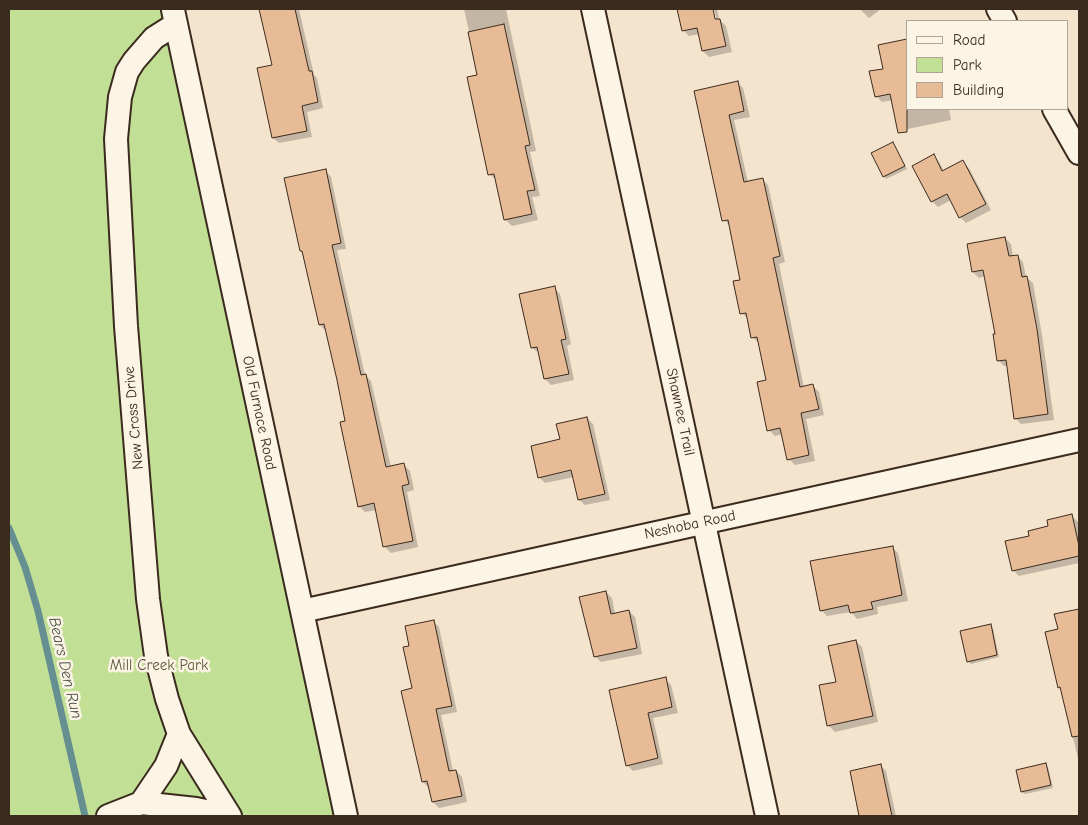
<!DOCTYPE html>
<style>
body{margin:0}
#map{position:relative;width:1088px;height:825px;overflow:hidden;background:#f5e4cd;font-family:"Comic Neue",sans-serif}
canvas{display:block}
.frame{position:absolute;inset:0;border:10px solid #3b2a1e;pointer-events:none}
.legend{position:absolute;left:906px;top:20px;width:162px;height:90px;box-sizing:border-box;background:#fcf5e5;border:1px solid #afa495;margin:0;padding:6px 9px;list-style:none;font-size:15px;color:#3b2a1e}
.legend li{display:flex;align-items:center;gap:10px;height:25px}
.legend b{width:25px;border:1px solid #afa495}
</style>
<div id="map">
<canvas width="1088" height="825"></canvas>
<div class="frame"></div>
<ul class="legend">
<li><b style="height:6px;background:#fcf5e5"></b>Road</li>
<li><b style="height:14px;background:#c2df96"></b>Park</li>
<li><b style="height:14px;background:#e6bb96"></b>Building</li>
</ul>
</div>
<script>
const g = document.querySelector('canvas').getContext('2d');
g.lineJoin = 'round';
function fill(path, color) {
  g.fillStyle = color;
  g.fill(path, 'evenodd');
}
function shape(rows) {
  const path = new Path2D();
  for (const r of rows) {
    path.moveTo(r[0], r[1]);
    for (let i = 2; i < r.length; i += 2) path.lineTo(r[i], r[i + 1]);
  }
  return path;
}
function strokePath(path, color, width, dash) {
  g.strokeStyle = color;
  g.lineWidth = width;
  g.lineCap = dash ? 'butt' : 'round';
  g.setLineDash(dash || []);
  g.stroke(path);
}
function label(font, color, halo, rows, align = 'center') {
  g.font = font + ' "Comic Neue",sans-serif';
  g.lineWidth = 5;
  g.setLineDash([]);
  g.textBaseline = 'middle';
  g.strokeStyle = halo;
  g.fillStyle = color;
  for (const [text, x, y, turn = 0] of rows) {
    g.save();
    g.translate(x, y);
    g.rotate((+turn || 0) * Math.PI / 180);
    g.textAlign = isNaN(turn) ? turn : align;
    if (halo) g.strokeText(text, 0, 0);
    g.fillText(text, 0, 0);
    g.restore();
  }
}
fill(shape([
 [9,9,173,9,346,816,9,816]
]), '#c2df96');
fill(shape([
 [261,9,299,9,314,75,317,78,323,108,307,112,312,137,279,143,273,138,273,66],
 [464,9,506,9,536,151,530,152,540,196,532,197,538,220,512,226,506,220,497,180,490,175,479,76],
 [679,9,712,9,716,26,718,25,714,9,717,9,719,19,726,26,732,52,709,57,703,51,700,34,689,36,683,30],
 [860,9,881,9,869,18],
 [885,70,907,109,949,109,951,120,903,130,893,100,882,102,876,96],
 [737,82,743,88,750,117,734,120,748,182,762,179,768,185,785,262,779,264,804,388,813,386,819,392,824,415,806,419,815,461,795,465,789,459,783,434,775,436,769,430,767,381,759,343,752,337,748,319,742,313,742,280,730,226,724,220,695,92],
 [895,146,907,169,886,179,884,176],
 [933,156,939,162,944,171,963,162,969,168,991,210,966,223,960,217,951,200,938,207,932,201],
 [326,171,331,177,346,249,337,250,365,375,371,381,391,467,404,465,410,471,414,490,407,492,418,547,391,553,385,547,376,510,365,512,359,506,347,422,326,331,320,325,304,254,301,251],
 [1005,238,1011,244,1013,257,1017,256,1023,262,1026,277,1033,283,1042,335,1054,420,1021,424,1015,418,1008,366,1004,366,998,360,997,335,986,276,979,278,973,272],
 [554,288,560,294,571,344,567,346,574,380,551,385,545,379,539,353,532,348],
 [587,418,593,424,610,500,585,505,579,500,574,477,545,483,539,477,561,440],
 [1072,516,1078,522,1079,528,1079,563,1019,576,1013,570,1030,537],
 [892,547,898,553,908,601,877,607,878,614,857,619,851,612,827,616,821,610],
 [606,592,612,598,615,614,629,611,635,617,642,654,601,662,595,656],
 [1079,610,1079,763,1062,690,1059,687,1059,630,1056,615],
 [433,621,439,627,457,712,441,715,453,771,456,771,462,777,467,802,439,808,433,802,429,788,423,782,410,647],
 [990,626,993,628,999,657,971,664,968,661],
 [856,641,862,647,878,722,835,732,829,726,838,682],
 [665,679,671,685,678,713,653,718,663,764,633,771,627,765,611,691],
 [1046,764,1048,767,1053,788,1025,794,1022,792],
 [880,765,886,771,896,816,861,816,851,772]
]), '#0003');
strokePath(shape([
 [9,528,25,567,38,611,85,816]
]), '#668f92', 7);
const building = shape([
 [259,9,295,9,309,71,312,71,318,102,302,106,307,131,272,138,257,68,272,65,259,9],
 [677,9,713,9,715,19,720,19,726,46,702,51,697,28,682,31,677,9],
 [504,24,530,145,525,146,535,190,527,191,532,214,504,220,494,174,488,175,467,77,477,75,468,32,504,24],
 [907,39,907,132,898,133,890,94,875,97,869,71,883,69,878,45,907,39],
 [738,81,744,111,729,115,744,182,763,178,780,256,773,258,800,387,813,384,819,409,801,413,809,455,787,460,780,428,767,431,757,382,766,380,757,337,751,338,746,313,740,314,733,281,740,280,728,220,722,221,694,91,738,81],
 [893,142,905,166,883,177,871,153,893,142],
 [934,154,942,171,963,160,986,204,959,218,947,194,931,202,912,166,934,154],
 [326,169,341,243,332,245,361,375,366,374,386,467,404,463,409,484,402,486,413,541,383,547,374,503,358,507,340,422,345,421,337,380,324,324,319,325,302,251,300,251,284,178,326,169],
 [1005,237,1009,256,1018,255,1022,277,1027,276,1037,329,1048,414,1014,419,1006,360,997,361,993,334,995,334,983,270,972,272,967,244,1005,237],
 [555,286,566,339,561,340,569,374,544,379,537,347,531,348,519,294,555,286],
 [587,417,605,494,578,500,571,470,538,478,531,446,560,439,556,424,587,417],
 [1072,514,1079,546,1079,556,1012,571,1005,541,1029,536,1028,531,1048,526,1047,520,1072,514],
 [893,546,902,595,871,602,873,609,850,613,848,605,820,611,810,561,893,546],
 [606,591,611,614,629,610,637,648,594,657,579,597,606,591],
 [1079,609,1079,736,1072,737,1060,687,1058,688,1045,632,1058,629,1054,614,1079,609],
 [434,620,452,706,436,709,449,771,456,770,462,796,432,802,427,781,422,782,401,691,412,688,403,647,409,646,405,626,434,620],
 [991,624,997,655,967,662,960,631,991,624],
 [856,640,873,716,827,726,819,685,836,682,828,646,856,640],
 [666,677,672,707,648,713,658,758,626,766,609,690,666,677],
 [1046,763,1051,785,1021,792,1016,770,1046,763],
 [881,764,892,816,859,816,850,771,881,764]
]);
fill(building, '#e6bb96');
strokePath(building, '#3b2a1e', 1);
const minor = shape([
 [593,9,767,816],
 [998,9,1005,21],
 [173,10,346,816],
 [176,24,154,38,134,61,127,72,120,97,116,139,126,326,148,599,156,656,167,699,179,734,230,816],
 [1054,109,1079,153],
 [302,611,1079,440],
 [141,803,166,766,179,734],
 [108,816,141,803,196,809,230,816]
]);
strokePath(minor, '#3b2a1e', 26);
strokePath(minor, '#fcf5e5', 22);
label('15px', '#3b2a1e', '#fcf5e5', [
 ["Shawnee Trail",680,412,78],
 ["Old Furnace Road",259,413,78],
 ["New Cross Drive",134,418,-95],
 ["Neshoba Road",690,525,-12]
]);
label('15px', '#5d573c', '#fcf5e5', [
 ["Mill Creek Park",159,666]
]);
label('italic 16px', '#4d544e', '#fcf5e5', [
 ["Bears Den Run",65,668,77]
]);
</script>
